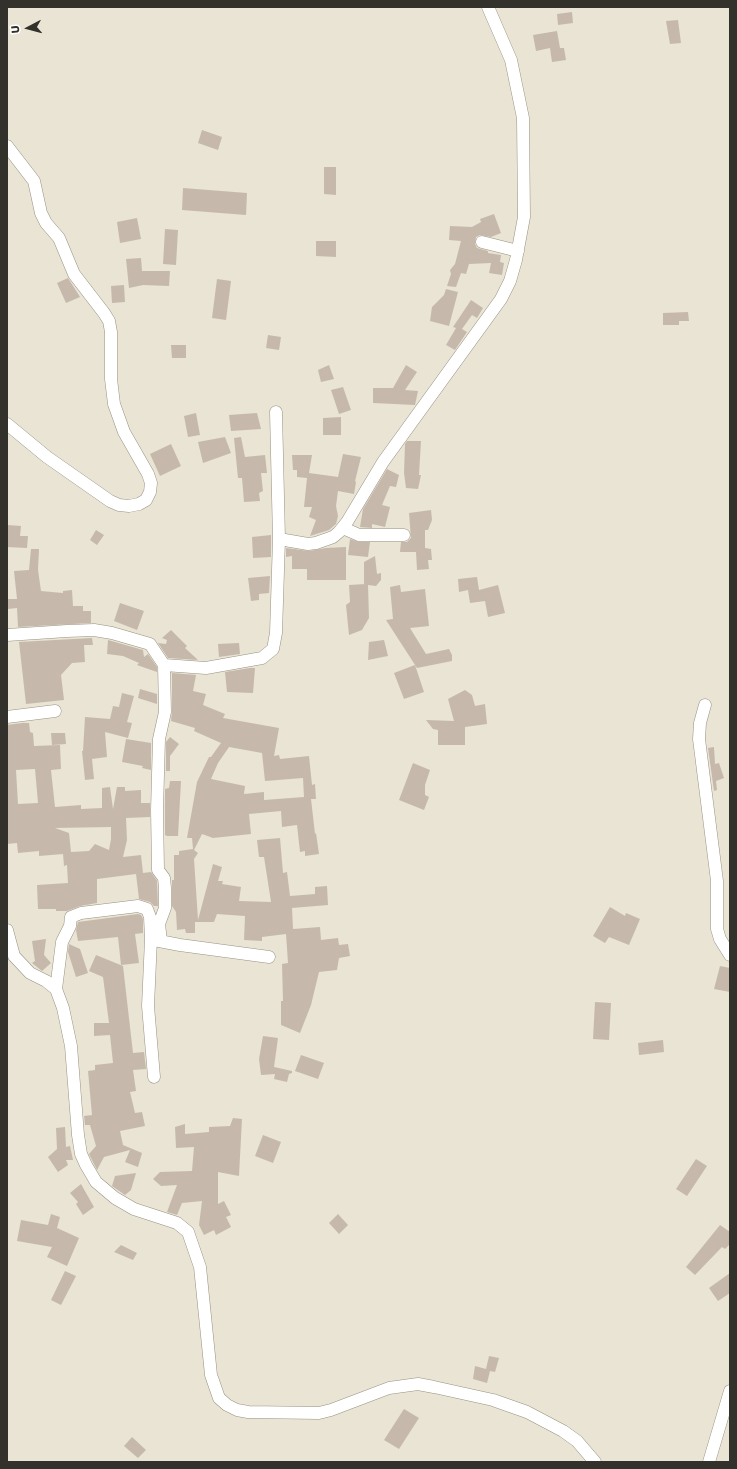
<!DOCTYPE html>
<style>
body{margin:0}
#map{position:relative;width:737px;height:1469px;overflow:hidden;background:#e9e4d3;font-family:Rubik,sans-serif}
canvas{display:block}
.frame{position:absolute;inset:0;border:8px solid #33312b;pointer-events:none}
.north{position:absolute;left:8px;top:8px;width:40px;height:40px;-webkit-text-stroke:3px #fff;paint-order:stroke;rotate:264deg;font-size:11px;font-weight:700;line-height:16px;text-align:center;color:#33312b}
.north::after{content:'';display:block;margin:auto;width:14px;height:18px;background:#33312b;clip-path:polygon(50% 0,100% 100%,50% 72%,0 100%)}
</style>
<div id="map">
<canvas width="737" height="1469"></canvas>
<div class="frame"></div>
<div class="north">U</div>
</div>
<script>
const g = document.querySelector('canvas').getContext('2d');
g.lineJoin = 'round';
function fill(path, color) {
  g.fillStyle = color;
  g.fill(path, 'evenodd');
}
function shape(rows) {
  const path = new Path2D();
  for (const r of rows) {
    path.moveTo(r[0], r[1]);
    for (let i = 2; i < r.length; i += 2) path.lineTo(r[i], r[i + 1]);
  }
  return path;
}
function strokePath(path, color, width, dash) {
  g.strokeStyle = color;
  g.lineWidth = width;
  g.lineCap = dash ? 'butt' : 'round';
  g.setLineDash(dash || []);
  g.stroke(path);
}
fill(shape([
 [572,12,573,23,558,25,557,14],
 [678,20,681,43,670,44,666,21],
 [557,31,560,48,564,48,566,60,552,62,550,48,536,51,533,35],
 [202,130,222,137,218,150,198,143],
 [324,167,336,167,336,195,324,194],
 [183,188,247,193,246,215,182,210],
 [494,214,501,233,491,237,480,235,476,237,475,244,477,248,488,251,488,253,501,255,500,262,504,263,502,275,489,273,491,263,469,264,466,274,461,273,456,287,447,286,451,274,450,270,455,264,461,241,449,240,450,226,472,227,481,222,480,219],
 [137,218,141,239,120,243,117,222],
 [165,229,178,230,176,265,163,264],
 [316,241,336,241,336,257,316,256],
 [141,258,142,271,170,271,169,286,143,285,129,288,126,259],
 [68,278,80,297,66,303,57,283],
 [217,279,231,281,226,320,212,318],
 [124,285,125,302,112,303,111,286],
 [446,289,458,292,449,326,430,321,432,307,444,295],
 [471,300,483,308,477,318,472,315,462,329,467,332,455,350,446,345,456,328,453,327],
 [688,312,689,321,679,321,679,325,663,325,663,313],
 [268,335,281,337,279,350,266,348],
 [171,345,186,345,186,358,172,358],
 [329,365,334,379,321,382,318,370],
 [406,365,417,372,405,390,418,391,415,405,373,403,373,388,393,388],
 [343,387,351,410,339,414,331,390],
 [196,413,200,435,188,437,184,416],
 [257,413,261,429,231,431,229,415],
 [341,417,341,435,323,435,323,418],
 [225,437,231,453,203,463,198,442],
 [241,437,245,457,265,455,267,473,261,473,263,491,259,493,260,501,244,502,242,478,238,478,234,438],
 [407,441,421,441,419,475,421,475,418,489,406,488,404,473,405,444],
 [171,444,181,466,160,476,150,454],
 [343,454,361,457,355,481,356,482,354,494,338,491,336,506,338,516,336,524,329,530,310,536,316,520,309,517,312,507,304,507,307,478,297,477,297,470,293,470,292,455,312,455,309,473,338,477],
 [387,469,399,475,396,487,390,486,382,505,390,507,385,527,372,524,372,528,360,527,363,509],
 [431,510,432,520,428,530,425,530,425,548,431,549,432,560,428,560,429,569,417,570,416,552,400,552,401,542,407,542,411,538,409,513],
 [7,525,21,526,20,536,28,536,27,548,7,547],
 [96,530,104,535,97,545,90,540],
 [271,535,271,557,253,558,252,537],
 [350,539,359,542,370,542,368,557,348,555],
 [346,547,346,580,307,580,307,569,292,569,292,556,286,557,286,548,309,551,326,548],
 [31,549,39,549,38,570,41,591,63,593,63,591,72,590,73,606,83,606,83,611,91,611,91,623,18,627,17,608,8,609,7,599,17,599,14,571,29,570],
 [375,556,377,574,381,573,381,580,376,586,368,585,369,618,362,630,349,635,346,605,350,602,349,585,366,584,364,584,364,562],
 [270,576,269,593,259,594,259,600,251,601,248,578],
 [477,577,479,590,498,585,505,613,488,617,485,601,470,603,468,590,459,592,458,579],
 [400,585,401,592,425,589,429,626,410,628,426,654,449,649,452,655,452,661,417,668,386,620,393,619,390,587],
 [120,603,144,611,137,630,114,621],
 [171,630,187,646,185,648,198,660,168,658,158,643,166,644,167,640,162,638],
 [92,638,93,645,84,645,85,662,72,663,61,675,64,700,26,704,19,642],
 [108,640,143,650,144,657,148,654,157,667,157,672,137,665,139,663,123,656,107,654],
 [384,640,388,656,368,660,369,642],
 [239,643,240,654,219,657,218,644],
 [415,665,424,692,404,699,394,673],
 [250,668,255,668,253,693,227,692,225,672],
 [172,673,196,675,193,691,206,694,203,705,225,714,223,718,279,728,274,756,279,755,280,759,309,756,312,785,315,784,316,799,311,799,315,834,316,833,319,854,305,856,305,851,300,852,297,825,282,827,281,811,249,814,251,834,213,838,202,834,194,850,198,853,194,859,198,920,213,864,222,867,218,881,223,881,222,884,241,887,239,901,271,902,264,857,259,857,257,840,280,838,283,873,287,872,290,896,315,894,315,887,327,886,328,905,292,908,293,929,320,927,321,940,338,938,339,945,348,944,350,956,339,958,337,970,319,972,311,1005,300,1033,281,1025,281,1001,283,1001,282,964,288,963,286,934,262,937,262,941,244,940,245,916,217,914,214,922,195,922,195,933,186,933,185,929,177,930,176,912,172,906,172,880,174,880,174,855,179,855,179,851,193,849,192,838,187,838,197,782,209,757,211,757,221,743,194,731,195,728,171,721,172,712],
 [229,747,262,753,265,781,303,778,304,797,264,800,264,792,244,794,245,786,211,779,218,763],
 [140,689,157,694,157,704,138,698],
 [465,690,472,695,475,706,485,704,487,724,465,727,465,745,438,745,438,730,433,729,426,720,454,721,448,699],
 [122,693,134,696,127,722,132,723,128,738,105,732,107,757,92,759,94,779,85,780,82,751,83,751,85,717,110,719,113,706,119,707],
 [22,723,29,723,30,732,33,733,34,746,60,745,61,769,51,770,55,807,81,805,81,809,102,808,102,788,110,787,113,809,117,787,125,787,125,791,141,790,141,803,150,803,150,817,126,818,127,840,123,857,141,855,143,873,151,872,157,881,158,906,154,906,150,902,139,899,136,874,97,879,97,903,80,906,67,911,56,911,56,909,38,909,37,885,68,883,67,865,64,866,63,854,39,856,39,851,18,853,17,843,7,844,7,725],
 [35,769,38,803,18,804,16,770],
 [111,827,111,839,109,850,95,844,89,851,71,852,69,833,55,828],
 [51,733,65,733,66,744,52,745],
 [170,737,179,744,170,756,170,771,166,771,166,742],
 [126,739,151,743,151,770,142,768,143,766,122,762],
 [714,747,715,764,719,763,724,778,716,781,717,790,714,791,708,748],
 [413,763,430,770,425,785,425,795,429,797,424,810,399,800],
 [170,781,181,781,178,836,167,836,165,835,165,789,169,788],
 [610,907,625,916,626,913,640,919,629,945,609,937,605,943,593,936],
 [138,914,141,915,143,919,143,933,135,934,139,963,121,965,118,937,78,941,76,930,78,922],
 [46,939,44,955,51,963,42,971,32,963,35,961,32,941],
 [69,944,80,949,88,973,76,977,68,952],
 [96,955,123,966,133,1053,144,1052,146,1069,133,1070,136,1091,130,1092,135,1113,142,1112,145,1126,120,1131,123,1145,142,1153,138,1167,125,1162,130,1150,104,1157,97,1170,89,1154,96,1146,90,1125,85,1125,84,1116,92,1115,88,1071,95,1070,95,1065,113,1063,110,1035,94,1036,94,1023,109,1023,103,977,89,971],
 [720,966,730,968,730,992,714,989],
 [595,1002,611,1003,609,1040,593,1039],
 [263,1036,278,1038,274,1067,292,1071,292,1073,289,1074,287,1082,274,1079,275,1074,261,1075,259,1059],
 [663,1040,664,1052,639,1055,638,1043],
 [301,1055,324,1063,318,1079,295,1071],
 [233,1118,242,1119,239,1176,218,1172,218,1204,224,1201,231,1215,226,1217,231,1227,216,1235,214,1230,204,1235,199,1225,202,1201,182,1203,177,1215,167,1212,177,1185,161,1186,153,1179,160,1172,192,1171,194,1147,176,1148,175,1127,185,1124,185,1134,209,1132,209,1127,230,1126],
 [65,1127,66,1147,70,1146,73,1160,66,1160,68,1165,58,1172,48,1157,57,1149,56,1128],
 [263,1135,281,1142,273,1163,255,1156],
 [696,1159,707,1166,687,1196,676,1189],
 [136,1173,131,1190,125,1195,112,1186,115,1176],
 [81,1184,94,1207,83,1215,76,1204,78,1202,70,1193],
 [51,1214,60,1217,57,1228,79,1238,67,1266,47,1257,52,1247,17,1241,21,1220,48,1225],
 [338,1214,348,1225,339,1234,329,1223],
 [720,1225,730,1232,730,1244,725,1249,722,1247,695,1275,686,1267],
 [121,1245,137,1253,133,1260,114,1252],
 [65,1271,76,1276,61,1305,51,1300],
 [730,1273,730,1293,718,1301,709,1288],
 [489,1356,499,1358,495,1372,490,1371,487,1383,473,1379,475,1366,486,1369],
 [404,1409,419,1418,399,1449,384,1440],
 [132,1437,146,1450,138,1458,124,1446]
]), '#c6b9ab');
const minor = shape([
 [7,146,34,181,41,213,46,223,59,238,74,274,104,313,109,321,111,332,111,379,114,404,124,432,148,474,151,483,150,492,146,500,139,504,129,506,119,505,110,501,47,457,7,424],
 [482,242,518,251],
 [276,412,279,539],
 [343,528,359,535,404,535],
 [7,635,67,631,94,630,112,633,150,644,164,665,206,668,262,658,273,649,276,633,279,539,308,544,316,543,333,537,339,532,347,522,383,462,501,299,510,281,516,260,524,217,523,118,511,60,488,7],
 [705,705,700,723,699,739,717,881,717,929,720,939,730,955],
 [7,717,55,711],
 [7,930,14,956,30,973,46,981,56,989,63,1008,71,1046,78,1135,81,1154,86,1165,96,1182,115,1198,134,1209,177,1223,188,1232,200,1267,211,1375,219,1398,227,1405,237,1410,248,1412,319,1413,331,1410,389,1388,418,1384,434,1387,493,1400,527,1412,563,1431,577,1441,595,1462],
 [154,940,180,945,269,957],
 [161,941,159,924,165,908,165,888,164,878,158,870,157,810,159,739,165,712,164,665],
 [56,989,62,942,70,926,71,917,81,913,138,906,147,909,150,917,151,939,148,1006,154,1077],
 [709,1462,730,1391]
]);
strokePath(minor, '#979282', 13);
strokePath(minor, '#fff', 12);
</script>
